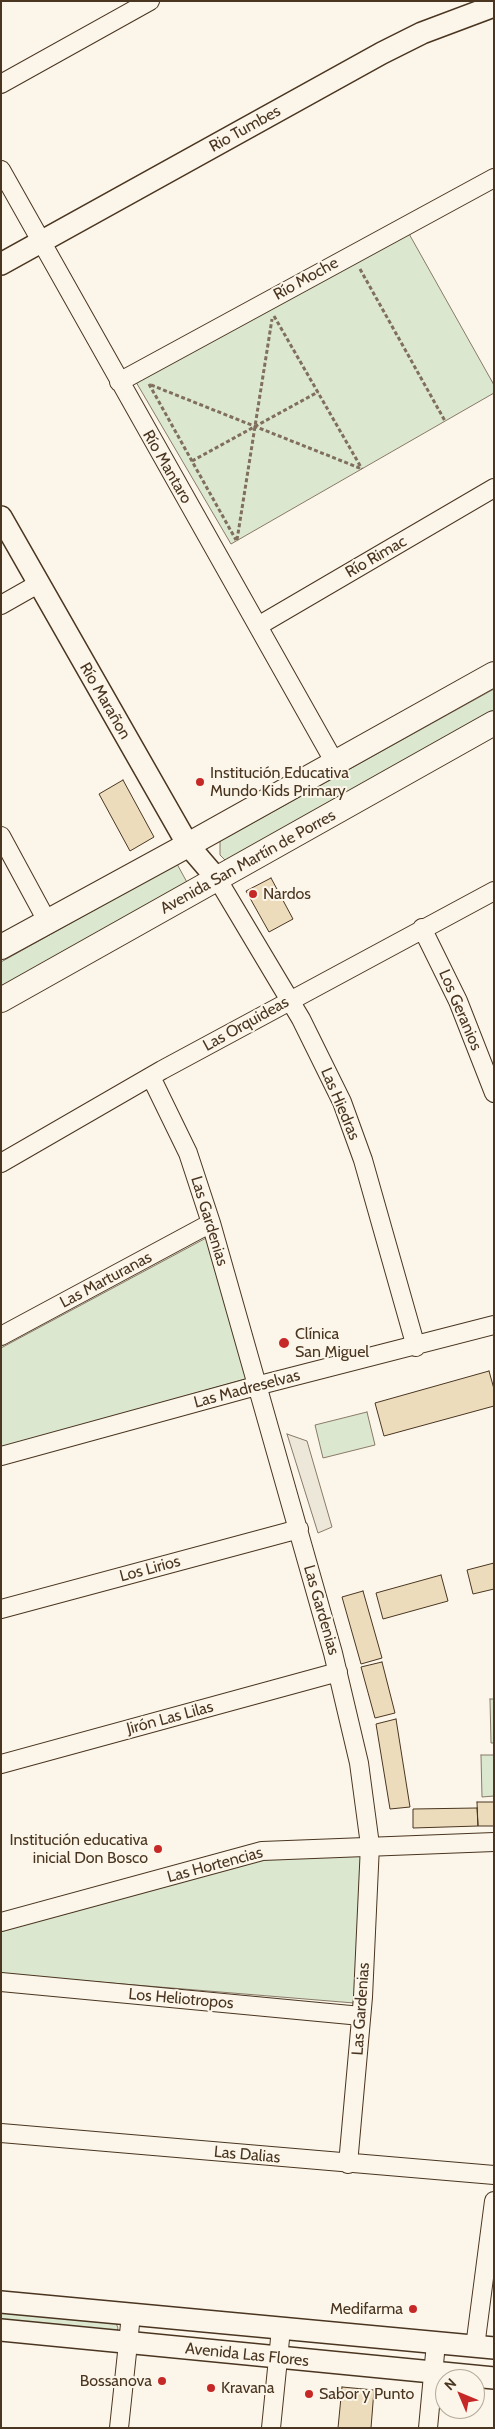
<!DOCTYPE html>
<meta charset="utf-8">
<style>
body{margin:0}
#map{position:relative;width:495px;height:2429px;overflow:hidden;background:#fbf6e9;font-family:Cabin,sans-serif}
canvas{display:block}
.frame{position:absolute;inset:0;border:2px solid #4a3520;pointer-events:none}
.north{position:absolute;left:435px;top:2369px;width:50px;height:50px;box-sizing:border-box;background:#fbf6e9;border:1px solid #b4a999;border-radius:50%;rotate:315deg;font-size:14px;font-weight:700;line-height:20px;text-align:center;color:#4a3520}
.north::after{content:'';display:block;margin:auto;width:18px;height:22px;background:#c62828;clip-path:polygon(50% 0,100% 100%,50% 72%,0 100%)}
</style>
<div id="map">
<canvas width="495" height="2429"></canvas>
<div class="frame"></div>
<div class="north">N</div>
</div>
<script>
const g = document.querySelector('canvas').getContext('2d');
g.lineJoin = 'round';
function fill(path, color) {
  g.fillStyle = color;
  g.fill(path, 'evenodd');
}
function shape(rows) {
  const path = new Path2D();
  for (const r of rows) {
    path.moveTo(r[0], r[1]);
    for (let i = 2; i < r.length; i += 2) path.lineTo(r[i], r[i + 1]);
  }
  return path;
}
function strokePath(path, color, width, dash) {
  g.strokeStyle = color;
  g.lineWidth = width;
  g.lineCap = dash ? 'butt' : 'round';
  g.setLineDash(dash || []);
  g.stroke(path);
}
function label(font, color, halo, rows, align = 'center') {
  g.font = font + ' Cabin,sans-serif';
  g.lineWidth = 4;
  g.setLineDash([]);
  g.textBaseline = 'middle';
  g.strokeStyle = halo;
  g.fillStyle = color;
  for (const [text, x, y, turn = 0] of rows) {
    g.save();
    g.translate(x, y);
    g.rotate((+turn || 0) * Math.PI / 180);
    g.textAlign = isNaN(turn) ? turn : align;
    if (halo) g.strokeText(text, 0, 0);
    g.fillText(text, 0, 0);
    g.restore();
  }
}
const green = shape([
 [408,232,494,385,494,393,231,544,136,382,408,232],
 [494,689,494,716,228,863,220,855,220,841,494,689],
 [177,864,189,886,1,991,1,962,177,864],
 [208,1237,249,1378,1,1448,1,1348,208,1237],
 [367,1412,375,1445,323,1458,315,1425,367,1412],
 [490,1699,494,1699,494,1743,491,1743,490,1699],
 [481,1755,494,1755,494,1796,482,1797,481,1755],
 [361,1856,354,2003,1,1974,1,1928,264,1858,361,1856],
 [1,2313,116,2323,118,2328,116,2334,1,2327,1,2313]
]);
fill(green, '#dce7d0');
strokePath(green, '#887966', 1);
const parking = shape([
 [287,1434,307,1441,332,1527,318,1533,287,1434]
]);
fill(parking, '#ede7d9');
strokePath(parking, '#887966', 1);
const building = shape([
 [123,780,154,837,130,851,99,794,123,780],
 [271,878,293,919,269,932,246,891,271,878],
 [489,1371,494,1389,494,1406,384,1436,375,1403,489,1371],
 [494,1563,494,1589,473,1594,467,1570,494,1563],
 [441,1575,448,1601,383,1619,376,1593,441,1575],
 [363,1591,382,1658,361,1664,342,1597,363,1591],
 [382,1662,395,1713,375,1718,361,1667,382,1662],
 [396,1719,410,1807,390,1809,376,1724,396,1719],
 [477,1802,494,1802,494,1826,478,1826,477,1802],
 [477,1808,478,1826,413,1828,413,1809,477,1808],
 [342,2387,374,2390,371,2428,338,2428,342,2387]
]);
fill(building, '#ecdcbc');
strokePath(building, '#4a3520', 1);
const minor = shape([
 [1,84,150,1],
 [1,170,335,763],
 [119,382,494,178],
 [1,605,38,584],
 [258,626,494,488],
 [1,836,47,921],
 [218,880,301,1019,342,1102,363,1160,416,1347],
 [422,928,458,1001,494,1093],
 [151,1077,188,1153,211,1223,333,1653,359,1763,370,1845,363,1997,348,2164],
 [1,1163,162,1070,494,891],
 [1,1336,211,1223],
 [1,1456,256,1386,494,1325],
 [1,1609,299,1529],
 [1,1764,338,1672],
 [1,1922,262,1851,494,1842],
 [1,1982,361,2016],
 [1,2133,494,2175],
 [475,2347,494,2201],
 [119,2428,131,2315],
 [271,2428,281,2329],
 [428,2428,436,2343]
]);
const tertiary = shape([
 [1,264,382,53,422,33,494,6],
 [1,517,188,845,218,880],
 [1,2302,494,2348],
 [1,2330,494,2378]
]);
const secondary = shape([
 [1,947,188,845,494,674],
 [1,1000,494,723]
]);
strokePath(minor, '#4a3520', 20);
strokePath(tertiary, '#4a3520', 24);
strokePath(secondary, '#4a3520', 26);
strokePath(shape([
 [360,269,445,421],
 [274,316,362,469],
 [149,384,236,540],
 [151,385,362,469],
 [192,461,318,392],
 [237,540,272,319]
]), '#7f6f5c', 3, [4, 2.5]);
strokePath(minor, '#fbf6e9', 18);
strokePath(tertiary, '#fbf6e9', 21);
strokePath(secondary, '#fbf6e9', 24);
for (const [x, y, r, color] of [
 [200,782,5,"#c62828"],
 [253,894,5,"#c62828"],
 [284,1343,6,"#c62828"],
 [158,1849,5,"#c62828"],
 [413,2309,5,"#c62828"],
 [162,2381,5,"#c62828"],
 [211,2388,5,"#c62828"],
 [309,2394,5,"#c62828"]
]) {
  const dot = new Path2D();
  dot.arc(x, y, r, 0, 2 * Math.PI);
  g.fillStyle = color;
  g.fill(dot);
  strokePath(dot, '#fbf6e9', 2);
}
label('16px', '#4a3520', '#fbf6e9', [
 ["Rio Tumbes",245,129,-29],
 ["Río Moche",306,279,-29],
 ["Río Mantaro",167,467,60],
 ["Río Rimac",376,557,-30],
 ["Río Marañon",105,701,60],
 ["Avenida San Martín de Porres",248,862,-29],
 ["Los Geranios",460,1010,67],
 ["Las Orquideas",246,1024,-29],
 ["Las Hiedras",340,1104,67],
 ["Las Gardenias",209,1221,73],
 ["Las Marturanas",106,1280,-28],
 ["Las Madreselvas",247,1389,-15],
 ["Los Lirios",150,1569,-15],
 ["Las Gardenias",321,1610,74],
 ["Jirón Las Lilas",170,1718,-15],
 ["Las Hortencias",215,1865,-15],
 ["Los Heliotropos",181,1999,5],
 ["Las Gardenias",361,2009,-86],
 ["Las Dalias",247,2155,5],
 ["Avenida Las Flores",247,2355,6]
]);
label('16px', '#4a3520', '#fbf6e9', [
 ["Institución Educativa",210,773],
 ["Mundo Kids Primary",210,791],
 ["Nardos",263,894],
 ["Clínica",295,1334],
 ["San Miguel",295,1352],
 ["Institución educativa",148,1840,"right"],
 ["inicial Don Bosco",148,1858,"right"],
 ["Medifarma",403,2309,"right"],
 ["Bossanova",152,2381,"right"],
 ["Kravana",221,2388],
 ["Sabor y Punto",319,2394]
], 'left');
</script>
